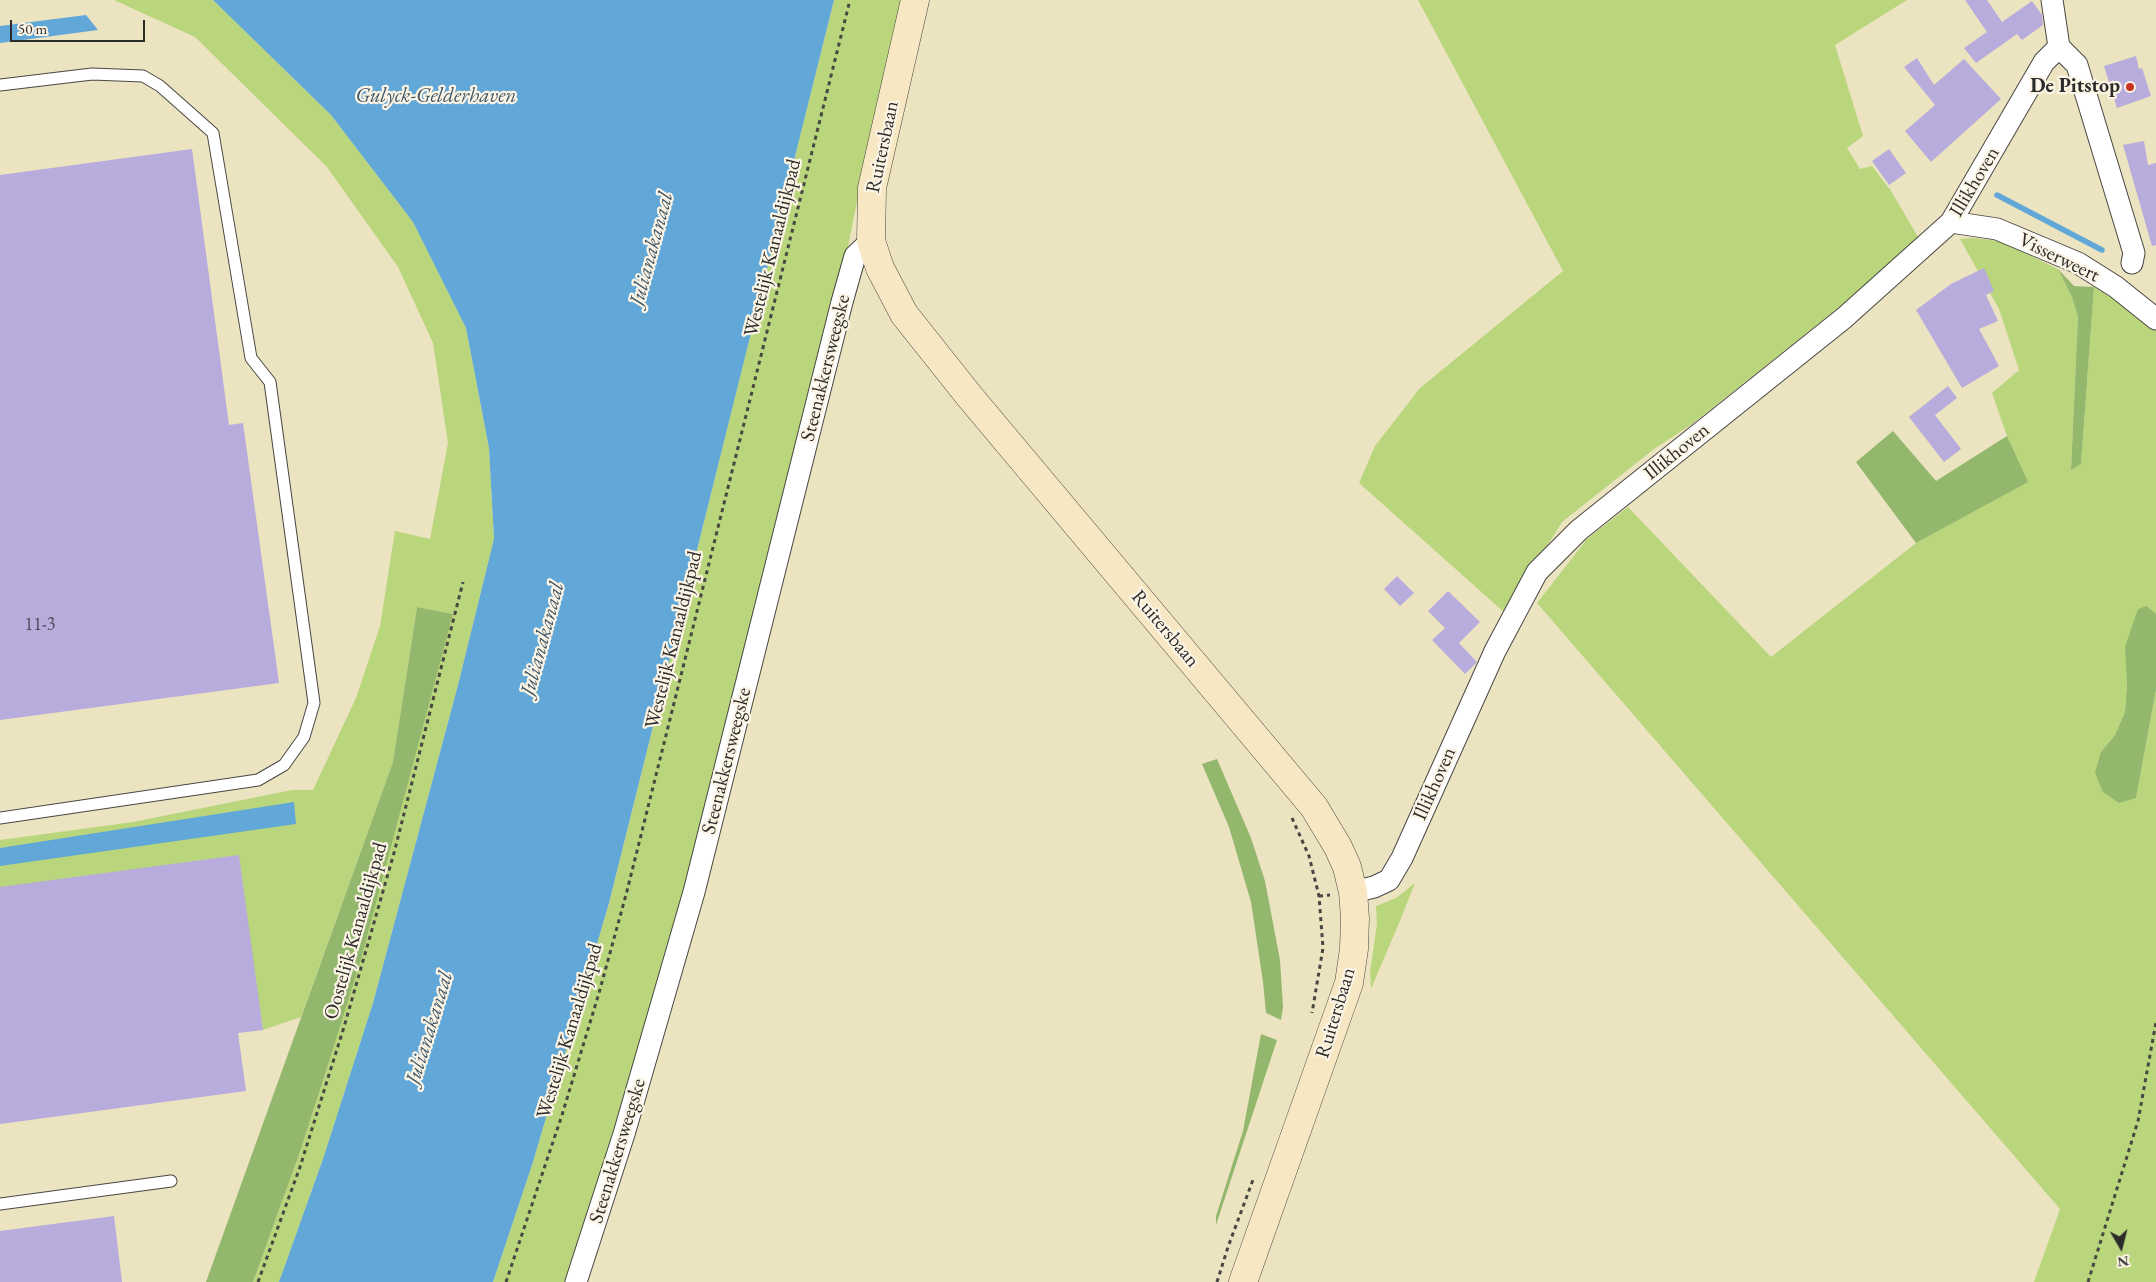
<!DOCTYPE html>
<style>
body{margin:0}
#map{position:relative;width:2156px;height:1282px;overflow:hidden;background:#ece3c1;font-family:"EB Garamond",serif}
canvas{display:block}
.north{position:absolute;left:2096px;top:1222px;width:50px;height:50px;-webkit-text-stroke:4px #fcf5e5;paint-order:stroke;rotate:172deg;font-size:14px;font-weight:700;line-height:20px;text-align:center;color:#2b2b2b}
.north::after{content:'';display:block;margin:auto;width:18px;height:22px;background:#2b2b2b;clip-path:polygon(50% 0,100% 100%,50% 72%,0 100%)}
.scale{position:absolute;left:10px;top:20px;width:135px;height:22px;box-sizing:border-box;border:2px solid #2b2b2b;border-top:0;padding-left:6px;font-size:15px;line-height:18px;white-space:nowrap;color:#2b2b2b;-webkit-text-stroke:4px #fcf5e5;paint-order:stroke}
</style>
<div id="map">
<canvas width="2156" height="1282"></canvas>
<div class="north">N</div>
<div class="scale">50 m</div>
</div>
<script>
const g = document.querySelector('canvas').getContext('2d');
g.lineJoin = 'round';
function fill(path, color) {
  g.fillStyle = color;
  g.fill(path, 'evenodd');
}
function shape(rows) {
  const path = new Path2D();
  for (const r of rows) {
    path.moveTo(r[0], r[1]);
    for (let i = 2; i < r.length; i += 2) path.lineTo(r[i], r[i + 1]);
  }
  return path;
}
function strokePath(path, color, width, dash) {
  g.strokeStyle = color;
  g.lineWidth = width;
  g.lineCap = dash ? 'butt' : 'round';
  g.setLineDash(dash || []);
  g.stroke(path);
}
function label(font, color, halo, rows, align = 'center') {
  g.font = font + ' "EB Garamond",serif';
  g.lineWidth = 4.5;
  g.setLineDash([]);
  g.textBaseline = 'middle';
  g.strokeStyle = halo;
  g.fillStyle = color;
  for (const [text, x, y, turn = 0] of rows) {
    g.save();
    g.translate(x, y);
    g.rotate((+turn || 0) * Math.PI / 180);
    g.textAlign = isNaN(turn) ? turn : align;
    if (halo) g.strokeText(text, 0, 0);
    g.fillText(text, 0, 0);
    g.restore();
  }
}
fill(shape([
 [114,0,213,0,331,115,413,222,466,328,489,448,494,539,458,685,373,1003,323,1159,279,1282,253,1282,301,1149,327,1068,453,614,417,607,393,762,301,1017,263,1030,0,887,0,840,133,822,292,790,313,790,356,698,380,626,395,531,430,539,448,443,433,343,398,267,327,167,195,37],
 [834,0,901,0,856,207,819,389,775,567,576,1282,493,1282,533,1162,609,903],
 [1418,0,1907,0,1835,45,1863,136,1847,148,1860,169,1872,166,1891,191,1921,242,1692,424,1654,449,1562,522,1505,613,1359,483,1375,446,1420,388,1563,271],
 [1972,238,2000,241,2058,269,2072,297,2078,317,2071,469,2081,464,2094,287,2131,310,2156,317,2156,614,2147,606,2127,683,2125,712,2115,735,2101,752,2136,798,2156,690,2156,1282,2034,1282,2060,1209,1537,603,1587,539,1628,507,1771,657,1916,543,2027,482,2007,436,1992,393,2019,370,1999,309,1960,239],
 [1415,883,1399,923,1371,989,1370,972,1377,924,1376,906,1396,898]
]), '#bad67c');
fill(shape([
 [2058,269,2074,286,2094,287,2081,464,2071,470,2078,317,2072,297],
 [1893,431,1936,481,2007,436,2028,482,1916,543,1856,462],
 [2147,606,2156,614,2156,690,2136,798,2119,803,2103,792,2095,773,2101,752,2115,735,2125,712,2127,683,2125,647,2138,609],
 [417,607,453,614,361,959,327,1068,301,1149,253,1282,206,1282,393,762],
 [1217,759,1251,838,1265,881,1280,960,1283,1007,1281,1020,1266,1013,1263,982,1251,902,1229,827,1202,764],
 [1261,1034,1277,1040,1216,1225,1216,1216,1243,1131]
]), '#93b76c');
fill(shape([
 [213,0,834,0,609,903,533,1162,493,1282,279,1282,323,1159,373,1003,458,685,494,539,489,448,466,328,413,222,331,115],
 [86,15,98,30,0,43,0,26],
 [294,802,296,824,0,866,0,848]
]), '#61a7d7');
strokePath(shape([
 [1997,195,2102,250]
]), '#61a7d7', 5.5);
fill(shape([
 [1965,0,1987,0,2002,22,2032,1,2042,15,2043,25,2022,40,2017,34,1976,63,1964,48,1987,32],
 [2136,56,2139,69,2142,68,2151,96,2117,108,2104,66],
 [1917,58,1934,85,1964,59,2001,99,1931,162,1905,131,1935,105,1904,67],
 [2144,141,2148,165,2156,163,2156,245,2152,246,2123,145],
 [192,149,229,425,243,423,279,683,0,720,0,175],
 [1889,149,1906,173,1889,185,1872,161],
 [1984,268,1994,291,1986,295,1998,321,1979,329,1999,366,1962,388,1916,310,1951,284],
 [1948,386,1957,398,1935,415,1961,449,1944,462,1909,417],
 [1397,576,1414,593,1400,606,1384,589],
 [1448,591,1480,622,1459,643,1477,662,1465,674,1432,640,1445,628,1428,611],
 [239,855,263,1030,238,1033,246,1091,0,1124,0,887],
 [114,1216,122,1282,0,1282,0,1231]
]), '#b7acdb');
const lane = shape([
 [0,85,92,74,143,76,160,86,213,133,251,358,270,382,314,703,304,737,284,765,258,780,0,818],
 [0,1204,171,1181]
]);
const street = shape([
 [2052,0,2059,47,2077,65,2134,253,2132,263],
 [1951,222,1997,229,2078,263,2116,287,2156,319],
 [1353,892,1374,887,1389,880,1402,858,1495,651,1537,572,1579,530,1844,318,1951,222,2044,62,2059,47],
 [576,1282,624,1134,694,892,842,302,855,256,871,241]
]);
const secondary = shape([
 [915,0,872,188,871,241,880,268,904,314,970,397,1314,807,1338,847,1347,867,1353,892,1355,918,1354,949,1349,983,1243,1282]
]);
strokePath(lane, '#484742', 13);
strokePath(street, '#484742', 23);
strokePath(secondary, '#484742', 29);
strokePath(shape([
 [1292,818,1309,856,1319,896,1323,948,1312,1013],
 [1319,896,1330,895],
 [258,1282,300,1167,344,1027,394,853,463,582],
 [506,1282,562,1115,599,993,627,891,850,0],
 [1217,1282,1228,1247,1254,1177],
 [2088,1282,2138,1121,2156,1022]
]), '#484742', 3, [4, 4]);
strokePath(lane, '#fff', 11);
strokePath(street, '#fff', 21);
strokePath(secondary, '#f8e7c3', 28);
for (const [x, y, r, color] of [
 [2130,87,5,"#c8321e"]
]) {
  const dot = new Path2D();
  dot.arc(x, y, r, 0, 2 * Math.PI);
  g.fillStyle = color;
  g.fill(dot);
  strokePath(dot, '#fcf5e5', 2);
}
label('18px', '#4e4b57', null, [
 ["11-3",40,625]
]);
label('bold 20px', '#2b2b2b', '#fcf5e5', [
 ["De Pitstop",2120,87]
], 'right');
label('20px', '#2b2b2b', '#fcf5e5', [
 ["Ruitersbaan",883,147,-78],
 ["Illikhoven",1975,182,-59],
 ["Westelijk Kanaaldijkpad",773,248,-76],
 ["Visserweert",2059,258,26],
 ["Steenakkersweegske",826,368,-76],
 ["Illikhoven",1677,452,-39],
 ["Ruitersbaan",1165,629,50],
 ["Westelijk Kanaaldijkpad",674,640,-76],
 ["Steenakkersweegske",727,761,-76],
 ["Illikhoven",1435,784,-66],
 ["Oostelijk Kanaaldijkpad",356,931,-74],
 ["Ruitersbaan",1336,1013,-73],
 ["Westelijk Kanaaldijkpad",570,1031,-73],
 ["Steenakkersweegske",618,1151,-73]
]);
label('italic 21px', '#3e5667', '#fcf5e5', [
 ["Gulyck-Gelderhaven",436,96],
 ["Julianakanaal",652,249,-75],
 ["Julianakanaal",543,639,-75],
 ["Julianakanaal",430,1028,-73]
]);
</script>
